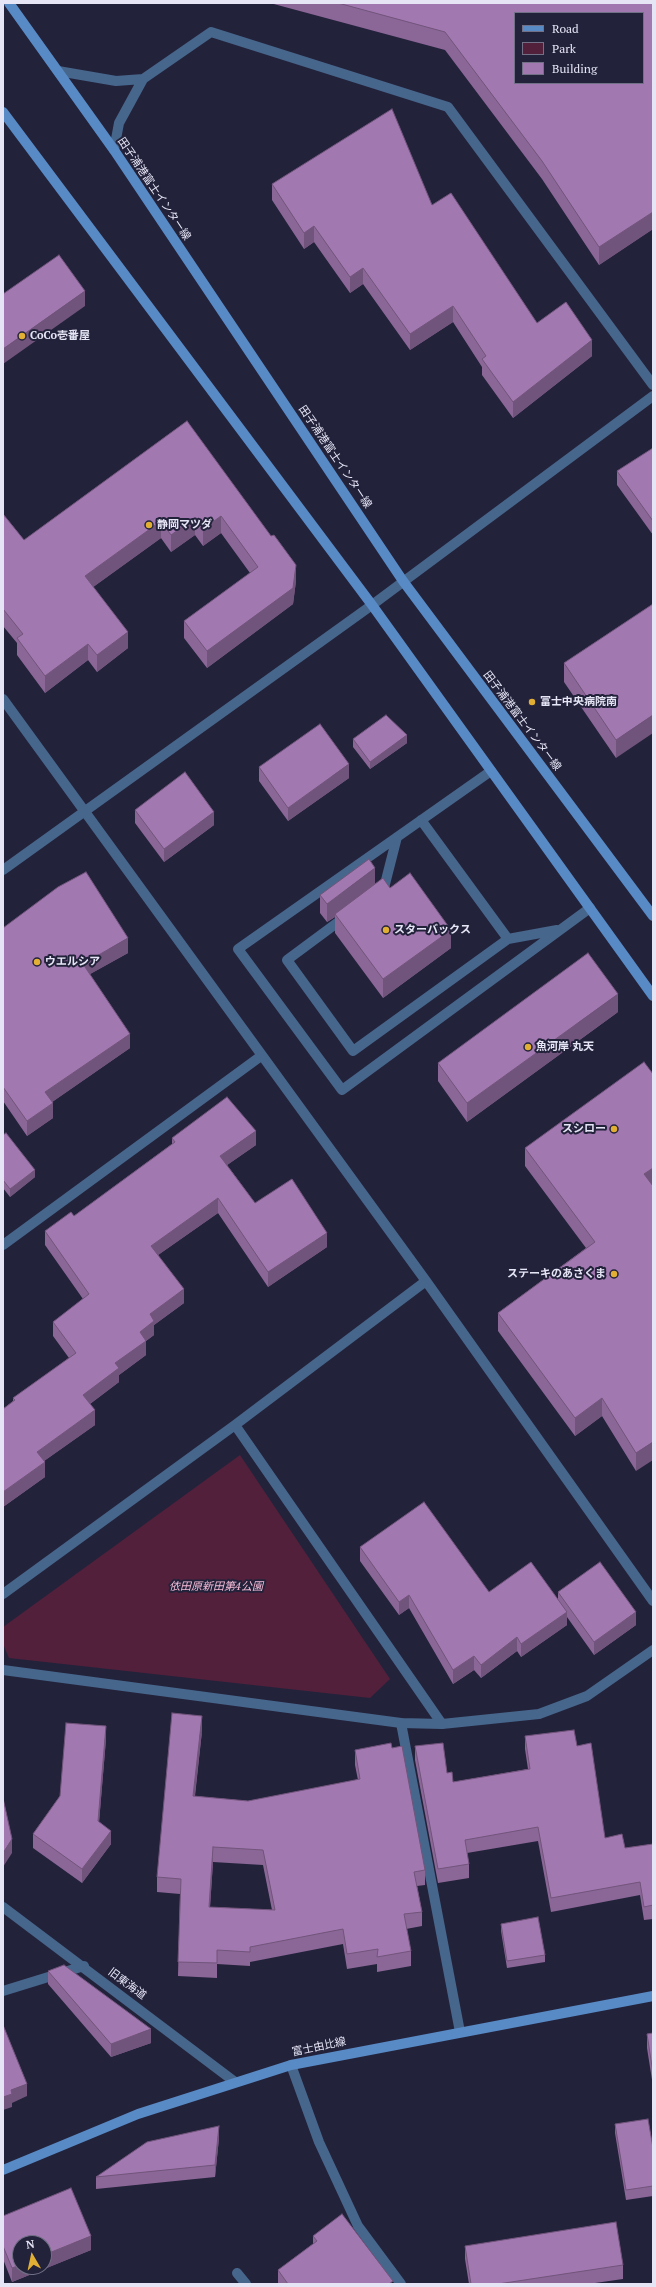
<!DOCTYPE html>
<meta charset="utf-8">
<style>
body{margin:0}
#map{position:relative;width:656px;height:2287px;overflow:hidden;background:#23223b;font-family:"PT Serif",serif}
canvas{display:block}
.frame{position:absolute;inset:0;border:4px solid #e5e5f6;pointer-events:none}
.legend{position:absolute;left:514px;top:12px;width:130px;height:72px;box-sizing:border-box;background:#23223b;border:1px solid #717086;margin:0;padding:5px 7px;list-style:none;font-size:12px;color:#e5e5f6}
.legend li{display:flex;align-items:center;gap:8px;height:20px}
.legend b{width:20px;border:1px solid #717086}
.north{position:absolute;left:12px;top:2235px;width:40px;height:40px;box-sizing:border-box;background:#23223b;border:1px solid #717086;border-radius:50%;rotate:351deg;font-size:11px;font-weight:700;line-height:16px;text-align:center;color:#e5e5f6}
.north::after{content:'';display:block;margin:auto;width:14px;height:18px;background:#e1af34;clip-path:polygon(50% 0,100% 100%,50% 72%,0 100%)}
</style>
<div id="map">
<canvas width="656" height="2287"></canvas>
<div class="frame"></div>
<ul class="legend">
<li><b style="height:5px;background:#588ac5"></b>Road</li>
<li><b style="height:11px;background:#52203b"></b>Park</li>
<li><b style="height:11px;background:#a278b0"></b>Building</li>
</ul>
<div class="north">N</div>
</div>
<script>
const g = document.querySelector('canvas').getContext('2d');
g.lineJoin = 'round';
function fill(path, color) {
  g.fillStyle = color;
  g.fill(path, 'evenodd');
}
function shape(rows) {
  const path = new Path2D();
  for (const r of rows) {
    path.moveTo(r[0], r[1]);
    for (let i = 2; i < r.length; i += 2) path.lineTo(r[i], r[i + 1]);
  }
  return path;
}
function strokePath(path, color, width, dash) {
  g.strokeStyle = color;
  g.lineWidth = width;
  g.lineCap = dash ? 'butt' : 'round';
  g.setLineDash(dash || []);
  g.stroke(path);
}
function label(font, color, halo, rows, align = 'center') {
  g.font = font + ' "PT Serif","Noto Sans JP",serif';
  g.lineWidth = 4;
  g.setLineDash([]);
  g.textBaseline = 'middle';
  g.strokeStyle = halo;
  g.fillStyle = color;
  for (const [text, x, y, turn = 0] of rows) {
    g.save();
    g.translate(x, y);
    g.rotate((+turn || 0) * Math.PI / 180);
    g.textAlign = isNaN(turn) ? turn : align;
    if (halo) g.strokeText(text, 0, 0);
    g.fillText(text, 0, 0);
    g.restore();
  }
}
fill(shape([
 [240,1455,390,1679,370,1698,9,1658,3,1644,3,1627]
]), '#52203b');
strokePath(shape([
 [491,771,238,949,342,1090,590,908],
 [421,820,508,939,557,930],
 [379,892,384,888,397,837],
 [345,917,287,960,353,1051,508,939],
 [237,2273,246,2284]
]), '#47668b', 10);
strokePath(shape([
 [58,71,116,81,143,79],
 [114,150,119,123,143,79,211,32,448,107,653,385],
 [3,699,426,1281,653,1601],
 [3,1245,261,1056],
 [235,1425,442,1724],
 [3,1594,235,1425,426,1281],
 [401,1723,460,2032],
 [3,1991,84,1966],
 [291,2065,319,2142,358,2226,401,2284]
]), '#47668b', 10);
strokePath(shape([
 [3,870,372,605,653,396],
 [3,1670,401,1723,442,1724,539,1714,587,1696,653,1650],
 [3,1907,235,2082]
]), '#47668b', 10);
strokePath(shape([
 [9,3,114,150,403,581,653,916],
 [3,112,372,605,653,996],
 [3,2170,138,2114,291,2065,653,1996]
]), '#588ac5', 10);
fill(shape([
 [270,3,653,3,653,229,599,265,542,179,445,50],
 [272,184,432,205,537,323,592,356,513,418,482,375,482,367,453,322,410,350,363,284,350,293,314,242,304,249,272,200],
 [187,421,296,581,293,604,207,668,184,638,184,621,250,573,221,533,203,546,195,535,171,552,161,538,93,587,128,648,97,672,88,660,45,693,17,655,17,643,3,626,3,514,24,540],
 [653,448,653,535,617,485,617,471],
 [653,604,616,758,564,682,564,663],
 [353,739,407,743,370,769,353,747],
 [259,767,349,778,288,821,259,781],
 [135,810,214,825,164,862,135,823],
 [375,884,390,888,451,948,383,998,335,933,335,917,327,922,320,913,320,895],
 [3,928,128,953,90,974,130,1048,52,1102,53,1118,27,1136,3,1101],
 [618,1012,467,1122,438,1081,438,1063],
 [653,1074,653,1185,652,1186,636,1471,602,1416,575,1436,498,1331,498,1313,586,1248,525,1166,525,1148],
 [3,1135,35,1177,10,1197,3,1188],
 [172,1138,256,1145,227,1165,255,1203,327,1247,268,1287,218,1213,158,1255,184,1303,154,1325,154,1335,146,1341,146,1355,119,1375,119,1382,90,1404,95,1425,44,1461,45,1477,3,1507,3,1409,13,1401,13,1398,69,1358,53,1336,53,1322,83,1299,45,1245,45,1231,74,1216,172,1144],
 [360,1547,489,1592,558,1600,558,1592,636,1625,594,1655,567,1617,567,1625,521,1657,517,1651,481,1678,474,1670,453,1684,409,1608,399,1615,360,1561],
 [202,1731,195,1796,248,1801,358,1780,355,1765,355,1750,392,1748,425,1870,425,1885,417,1886,422,1912,422,1926,406,1929,411,1951,411,1966,377,1972,377,1964,347,1969,343,1944,250,1962,250,1966,217,1964,217,1978,178,1976,180,1894,157,1892,157,1877],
 [213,1862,263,1865,272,1910,210,1907],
 [525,1736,577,1746,605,1838,625,1848,653,1844,653,1919,644,1920,640,1895,551,1912,538,1841,467,1853,469,1864,469,1878,438,1883,415,1760,415,1746,447,1773,453,1782,528,1769,525,1749],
 [106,1739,99,1822,111,1844,82,1883,33,1848,33,1834,60,1796],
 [501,1924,545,1955,545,1962,507,1968,501,1931],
 [48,1971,151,2043,111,2057,48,1984],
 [653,2033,653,2086,647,2048,647,2034],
 [615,2124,653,2148,653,2196,626,2200,615,2133],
 [219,2138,215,2177,96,2189,96,2177],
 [3,2216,91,2250,12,2282,3,2259],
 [313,2236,393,2284,278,2284,278,2270,313,2244],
 [465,2246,623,2265,623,2279,588,2284,469,2284,465,2259]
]), '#8b6797');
fill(shape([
 [653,212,653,229,599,265,599,247],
 [314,226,314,242,304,249,304,233],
 [363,268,363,284,350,293,350,277],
 [85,291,85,306,3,364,3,349],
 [453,306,453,322,410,350,410,334],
 [592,340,592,356,513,418,513,402],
 [221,516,221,533,203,546,203,529],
 [195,518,195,535,171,552,171,535],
 [161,521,161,538,85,593,85,576],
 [296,565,296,581,293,604,207,668,207,651],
 [128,632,128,648,97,672,97,655],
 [88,644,88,660,45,693,45,676],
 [653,715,653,733,616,758,616,740],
 [407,735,407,743,370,769,370,762],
 [349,764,349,778,288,821,288,808],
 [214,812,214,825,164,862,164,849],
 [375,868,375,886,335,914,335,917,327,922,327,904],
 [451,930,451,948,383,998,383,979],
 [128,938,128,953,83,978,83,964],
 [618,994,618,1012,467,1122,467,1103],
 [130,1034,130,1048,45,1107,45,1092],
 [53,1103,53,1118,27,1136,27,1121],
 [256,1131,256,1145,220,1170,220,1156],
 [653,1168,653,1185,644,1192,644,1174],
 [35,1170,35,1177,10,1197,10,1189],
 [218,1198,218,1213,151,1260,151,1246],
 [327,1233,327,1247,268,1287,268,1272],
 [184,1289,184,1303,154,1325,154,1335,146,1341,146,1355,119,1375,119,1382,83,1409,83,1395,115,1363,150,1314],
 [602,1398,602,1416,575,1436,575,1418],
 [95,1410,95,1425,37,1466,37,1452],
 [653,1442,653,1460,636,1471,636,1453],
 [45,1462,45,1477,3,1507,3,1492],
 [409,1595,409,1608,399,1615,399,1602],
 [567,1612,567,1625,521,1657,521,1644],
 [636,1612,636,1625,594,1655,594,1642],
 [517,1637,517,1651,481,1678,481,1665],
 [474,1656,474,1670,453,1684,453,1670],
 [202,1716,202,1731,193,1811,193,1796],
 [106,1726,106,1739,98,1835,98,1821],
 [111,1831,111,1844,82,1883,82,1869],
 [12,1839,12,1853,3,1867,3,1853],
 [213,1847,213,1862,209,1922,209,1907],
 [151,2029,151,2043,111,2057,111,2044],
 [27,2084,27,2096,12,2103,12,2107,3,2110,3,2097,11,2090],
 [219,2126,219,2138,215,2177,215,2165],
 [91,2236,91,2250,12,2282,12,2268,20,2265,20,2267,44,2267,44,2255]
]), '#71547b');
const building = shape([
 [338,3,653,3,653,212,599,247,542,161,445,32,338,3],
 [515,13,643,13,643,83,515,83,515,13],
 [392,109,432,205,451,193,537,323,566,302,592,340,513,402,482,359,486,356,453,306,410,334,363,268,350,277,314,226,304,233,272,184,392,109],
 [59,255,85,291,3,349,3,294,59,255],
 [187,421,271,536,274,535,296,565,293,588,207,651,184,621,258,567,221,516,203,529,195,518,171,535,161,521,85,576,128,632,97,655,88,644,45,676,17,638,23,634,3,609,3,514,24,540,187,421],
 [653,448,653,521,617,471,653,448],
 [653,604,653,715,616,740,564,663,653,604],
 [386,715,407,735,370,762,353,739,386,715],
 [320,724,349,764,288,808,259,767,320,724],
 [185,772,214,812,164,849,135,810,185,772],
 [369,859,375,868,327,904,320,895,369,859],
 [86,872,128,938,83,964,130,1034,45,1092,53,1103,27,1121,3,1087,3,928,58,887,86,872],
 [410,873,451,930,383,979,335,914,383,878,390,888,410,873],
 [588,953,618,994,467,1103,438,1063,588,953],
 [644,1062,653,1074,653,1168,644,1174,653,1186,653,1442,636,1453,602,1398,575,1418,498,1313,595,1242,525,1148,644,1062],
 [227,1097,256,1131,220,1156,255,1203,292,1179,327,1233,268,1272,218,1198,151,1246,184,1289,150,1314,154,1321,140,1332,146,1341,115,1363,119,1368,83,1395,95,1410,37,1452,45,1462,3,1492,3,1409,15,1400,13,1398,76,1353,53,1322,89,1294,45,1231,71,1212,74,1216,175,1142,172,1138,227,1097],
 [6,1133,35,1170,10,1189,3,1180,3,1135,6,1133],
 [424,1502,489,1592,531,1562,567,1612,521,1644,517,1637,481,1665,474,1656,453,1670,409,1595,399,1602,360,1547,424,1502],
 [600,1562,636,1612,594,1642,558,1592,600,1562],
 [172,1713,202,1716,193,1796,248,1801,360,1779,355,1750,391,1743,392,1748,402,1746,425,1870,414,1872,422,1912,404,1914,411,1951,377,1957,378,1949,347,1954,343,1929,250,1947,250,1952,217,1950,217,1963,178,1962,181,1879,157,1877,172,1713],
 [213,1847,263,1850,275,1910,209,1907,213,1847],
 [66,1723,106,1726,98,1821,111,1831,82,1869,33,1834,60,1796,66,1723],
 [574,1730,577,1746,591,1743,605,1838,622,1834,625,1848,653,1844,653,1905,644,1907,640,1882,551,1898,538,1827,465,1840,469,1864,438,1869,415,1746,443,1743,447,1773,452,1772,453,1782,530,1769,525,1736,574,1730],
 [3,1798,12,1839,3,1853,3,1798],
 [538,1917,545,1955,507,1961,501,1924,538,1917],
 [64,1965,151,2029,111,2044,48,1971,64,1965],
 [3,2025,27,2084,11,2090,12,2094,3,2097,3,2025],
 [653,2033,653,2073,647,2034,653,2033],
 [648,2119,653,2148,653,2186,626,2190,615,2124,648,2119],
 [219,2126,215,2165,96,2177,147,2142,219,2126],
 [71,2188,91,2236,44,2255,44,2243,20,2243,20,2265,12,2268,3,2246,3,2216,71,2188],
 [342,2214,393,2281,389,2284,288,2284,278,2270,317,2241,313,2236,342,2214],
 [616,2222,623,2265,498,2284,471,2284,465,2246,616,2222]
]);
fill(building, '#a278b0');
strokePath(building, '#71547b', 1);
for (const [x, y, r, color] of [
 [22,336,4,"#e1af34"],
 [149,525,4,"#e1af34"],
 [532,702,4,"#e1af34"],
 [386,930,4,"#e1af34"],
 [37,962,4,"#e1af34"],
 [528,1047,4,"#e1af34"],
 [614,1129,4,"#e1af34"],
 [614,1274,4,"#e1af34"]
]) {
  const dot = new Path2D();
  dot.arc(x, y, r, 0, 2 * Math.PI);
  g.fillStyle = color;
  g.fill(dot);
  strokePath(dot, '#23223b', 1.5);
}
label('11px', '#e5e5f6', '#23223b', [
 ["田子浦港富士インター線",154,189,56],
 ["田子浦港富士インター線",335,457,56],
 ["田子浦港富士インター線",522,721,53],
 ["旧東海道",127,1984,37],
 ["富士由比線",319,2047,-12]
]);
label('bold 11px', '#e5e5f6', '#23223b', [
 ["CoCo壱番屋",30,336],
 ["静岡マツダ",157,525],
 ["富士中央病院南",540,702],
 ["スターバックス",394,930],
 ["ウエルシア",45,962],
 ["魚河岸 丸天",536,1047],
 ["スシロー",606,1129,"right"],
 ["ステーキのあさくま",606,1274,"right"]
], 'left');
label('italic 11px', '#f6bcd7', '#23223b', [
 ["依田原新田第4公園",216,1587]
]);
</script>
